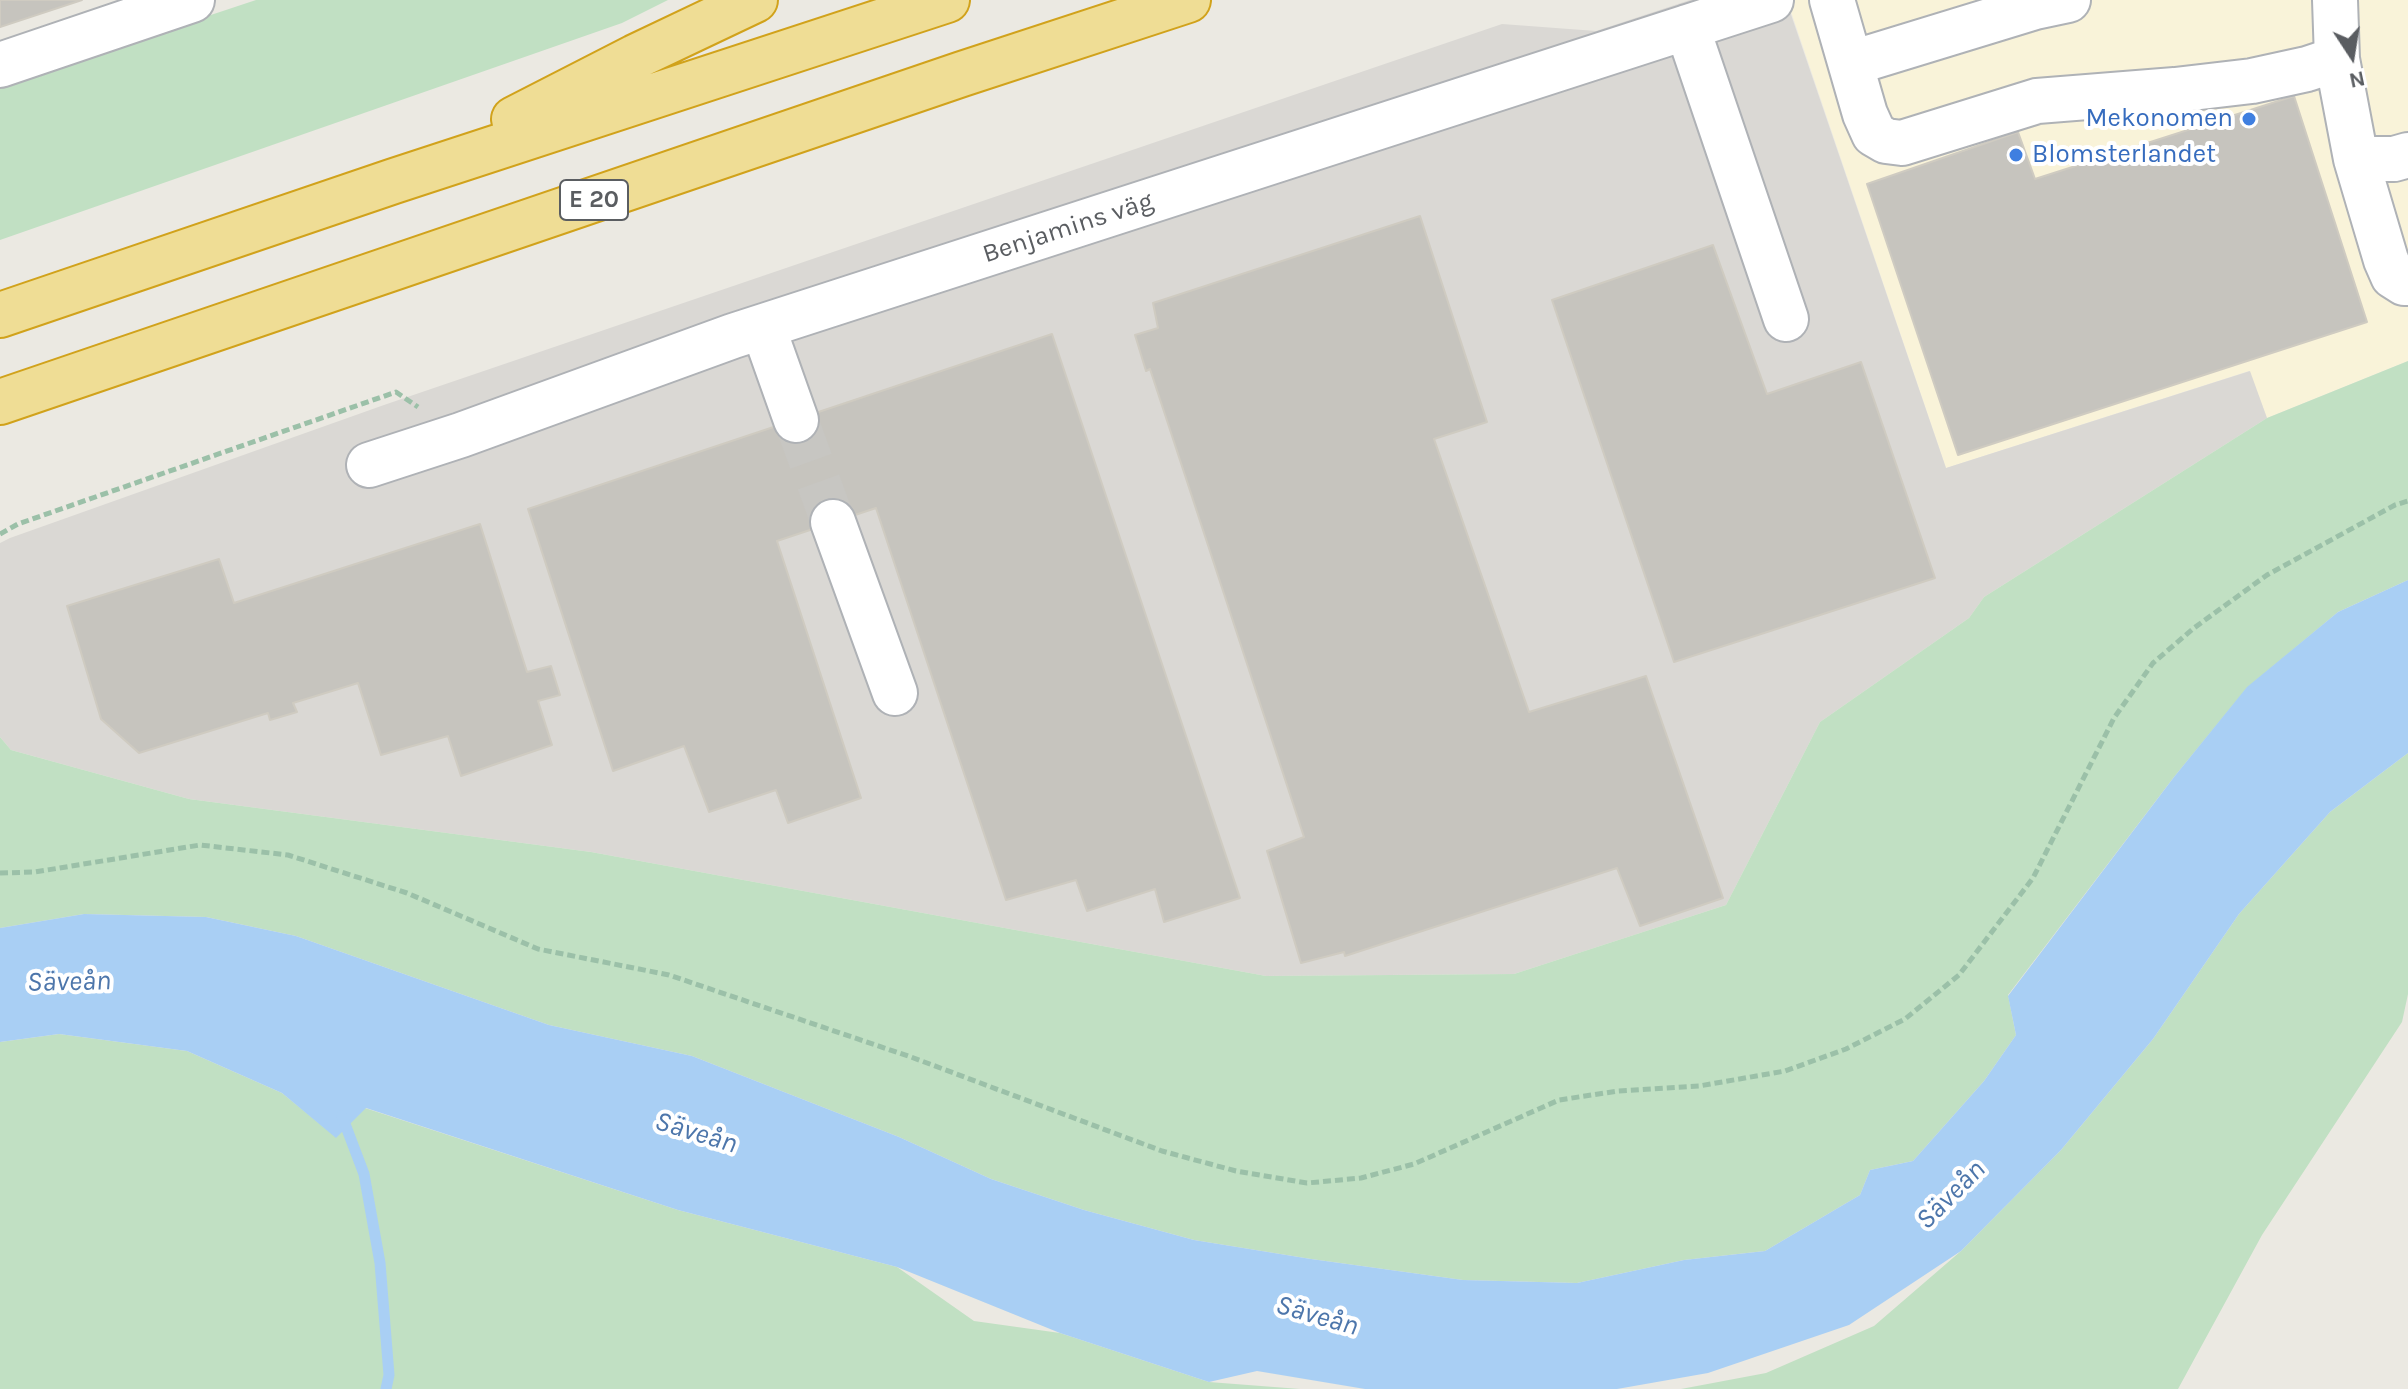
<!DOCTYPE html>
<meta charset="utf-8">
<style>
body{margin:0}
#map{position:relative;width:2408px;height:1389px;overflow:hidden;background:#ebe9e2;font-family:Karla,sans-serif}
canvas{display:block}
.north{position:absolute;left:2312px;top:16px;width:80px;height:80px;-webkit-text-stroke:6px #fff;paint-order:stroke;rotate:168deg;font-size:22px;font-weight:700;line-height:32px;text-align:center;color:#5a5d61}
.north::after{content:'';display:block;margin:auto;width:28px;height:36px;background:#5a5d61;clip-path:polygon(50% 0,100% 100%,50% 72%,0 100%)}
</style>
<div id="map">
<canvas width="2408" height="1389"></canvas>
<div class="north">N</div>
</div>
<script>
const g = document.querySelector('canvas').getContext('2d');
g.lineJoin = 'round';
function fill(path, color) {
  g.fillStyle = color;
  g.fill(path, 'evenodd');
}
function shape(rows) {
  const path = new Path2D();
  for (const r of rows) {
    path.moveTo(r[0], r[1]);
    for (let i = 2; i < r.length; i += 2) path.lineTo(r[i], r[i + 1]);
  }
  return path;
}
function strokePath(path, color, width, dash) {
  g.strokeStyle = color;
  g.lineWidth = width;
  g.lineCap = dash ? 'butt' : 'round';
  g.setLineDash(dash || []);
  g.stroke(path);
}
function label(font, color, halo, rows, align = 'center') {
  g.font = font + ' Karla,sans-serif';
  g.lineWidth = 8;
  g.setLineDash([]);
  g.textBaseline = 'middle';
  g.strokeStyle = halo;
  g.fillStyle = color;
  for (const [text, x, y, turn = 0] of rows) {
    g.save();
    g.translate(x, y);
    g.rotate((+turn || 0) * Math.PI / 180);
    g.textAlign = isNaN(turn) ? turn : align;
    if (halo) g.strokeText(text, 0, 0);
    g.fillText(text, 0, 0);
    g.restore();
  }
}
fill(shape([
 [1787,0,2408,0,2408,361,2267,418,2249,371,1946,468]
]), '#f9f3d9');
fill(shape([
 [1690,0,1786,0,1946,468,2250,371,2267,418,1984,597,1969,618,1820,722,1726,905,1514,974,1266,976,591,852,189,799,11,750,0,737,0,543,10,538,384,405,1502,24,1596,31]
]), '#dad8d4');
fill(shape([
 [256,0,668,0,622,23,0,240,0,85],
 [2408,361,2408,580,2338,612,2247,688,2174,777,2008,995,2016,1035,1984,1081,1913,1161,1870,1170,1860,1195,1765,1251,1684,1260,1577,1283,1463,1280,1311,1259,1194,1240,1084,1210,991,1179,899,1137,692,1056,549,1025,296,936,206,917,84,914,0,928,0,737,11,750,189,799,591,852,1266,976,1514,974,1726,905,1820,722,1969,618,1984,597,2267,418],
 [2408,753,2408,994,2402,1022,2262,1235,2178,1389,1681,1389,1766,1373,1874,1326,1961,1251,2061,1150,2153,1039,2239,914,2330,812],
 [59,1034,187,1051,282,1093,336,1137,365,1108,678,1210,897,1267,974,1321,1060,1333,1209,1382,1300,1389,0,1389,0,1042]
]), '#c1e0c3');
fill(shape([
 [2408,580,2408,753,2330,812,2239,914,2153,1039,2061,1150,1961,1251,1849,1325,1708,1373,1617,1389,1365,1389,1257,1371,1209,1382,1060,1333,897,1267,678,1210,366,1108,336,1138,282,1093,187,1051,59,1034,0,1042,0,928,84,914,206,917,296,936,549,1025,692,1056,899,1137,991,1179,1084,1210,1194,1240,1311,1259,1463,1280,1577,1283,1684,1260,1765,1251,1860,1195,1870,1170,1913,1161,1984,1081,2016,1035,2008,996,2174,777,2247,687,2338,612]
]), '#a9cff4');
strokePath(shape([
 [342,1116,364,1174,380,1263,389,1375,386,1389]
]), '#a9cff4', 11);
const building = shape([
 [0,0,82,0,0,27,0,0],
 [2294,96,2367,322,1958,455,1867,184,2018,132,2035,179,2294,96],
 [1420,216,1487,422,1434,439,1529,712,1646,676,1723,898,1640,926,1617,868,1345,956,1344,952,1301,963,1267,851,1304,837,1150,369,1146,371,1135,335,1158,328,1153,303,1420,216],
 [1713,245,1767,394,1861,362,1935,578,1674,662,1552,300,1713,245],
 [1052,334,1240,898,1164,922,1155,889,1087,911,1076,880,1006,900,876,508,777,541,861,798,788,823,776,790,709,812,684,746,613,771,528,509,1052,334],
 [480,524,527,672,551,666,560,695,538,701,552,745,461,776,448,736,381,755,358,683,293,703,297,712,270,720,268,713,139,753,101,719,67,606,219,559,234,603,480,524]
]);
fill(building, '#c6c4be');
strokePath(building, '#cfcbc1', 2);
strokePath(shape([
 [796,420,833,522]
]), '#c7c6c2', 44, [44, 22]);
const minor = shape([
 [1832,0,1865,114,1874,134,1886,141,1902,143,2037,101,2175,90,2252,81,2307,69,2337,59,2356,159,2394,159,2408,155],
 [2335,0,2337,59],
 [1687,27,1786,319],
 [1852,63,2035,7,2068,0],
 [0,65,192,0],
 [2356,159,2386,260,2393,276,2404,283,2408,283],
 [763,327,796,420],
 [369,465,461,435,733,336,1771,0],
 [833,522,895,693]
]);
const highway = shape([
 [514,119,635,57,755,0],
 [0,315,394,181,947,0],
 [0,402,962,74,1188,0]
]);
strokePath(minor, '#afb2b6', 48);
strokePath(highway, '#d1a21b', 48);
strokePath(shape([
 [0,534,18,524,396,392,418,407],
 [0,873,35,872,200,845,288,855,407,893,538,949,669,975,911,1057,1162,1151,1236,1171,1307,1183,1361,1178,1414,1164,1559,1100,1618,1091,1699,1086,1785,1071,1846,1049,1905,1019,1959,975,2033,878,2114,718,2153,663,2194,628,2267,575,2395,505,2408,501]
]), '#9bc0a8', 5, [8, 4]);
strokePath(minor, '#fff', 44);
strokePath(highway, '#efdd95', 44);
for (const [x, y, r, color] of [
 [2249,119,8,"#3f7fe0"],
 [2016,155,8,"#3f7fe0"]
]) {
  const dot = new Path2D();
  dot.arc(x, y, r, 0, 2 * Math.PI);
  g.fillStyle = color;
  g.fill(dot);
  strokePath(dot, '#fff', 3);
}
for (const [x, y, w] of [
 [594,200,68]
]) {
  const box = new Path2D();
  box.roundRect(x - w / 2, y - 20, w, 40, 6);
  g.fillStyle = '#fff';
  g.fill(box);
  strokePath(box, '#5a5d61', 2);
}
label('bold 24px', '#5a5d61', null, [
 ["E 20",594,200]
]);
label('26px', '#366cbe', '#fff', [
 ["Mekonomen",2233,119],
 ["Blomsterlandet",2032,155,"left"]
], 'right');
label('26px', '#5a5d61', '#fff', [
 ["Benjamins väg",1068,228,-18]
]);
label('italic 28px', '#4d76ab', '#fff', [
 ["Säveån",69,982,-1],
 ["Säveån",696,1133,17],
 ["Säveån",1951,1195,-45],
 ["Säveån",1317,1316,16]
]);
</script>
